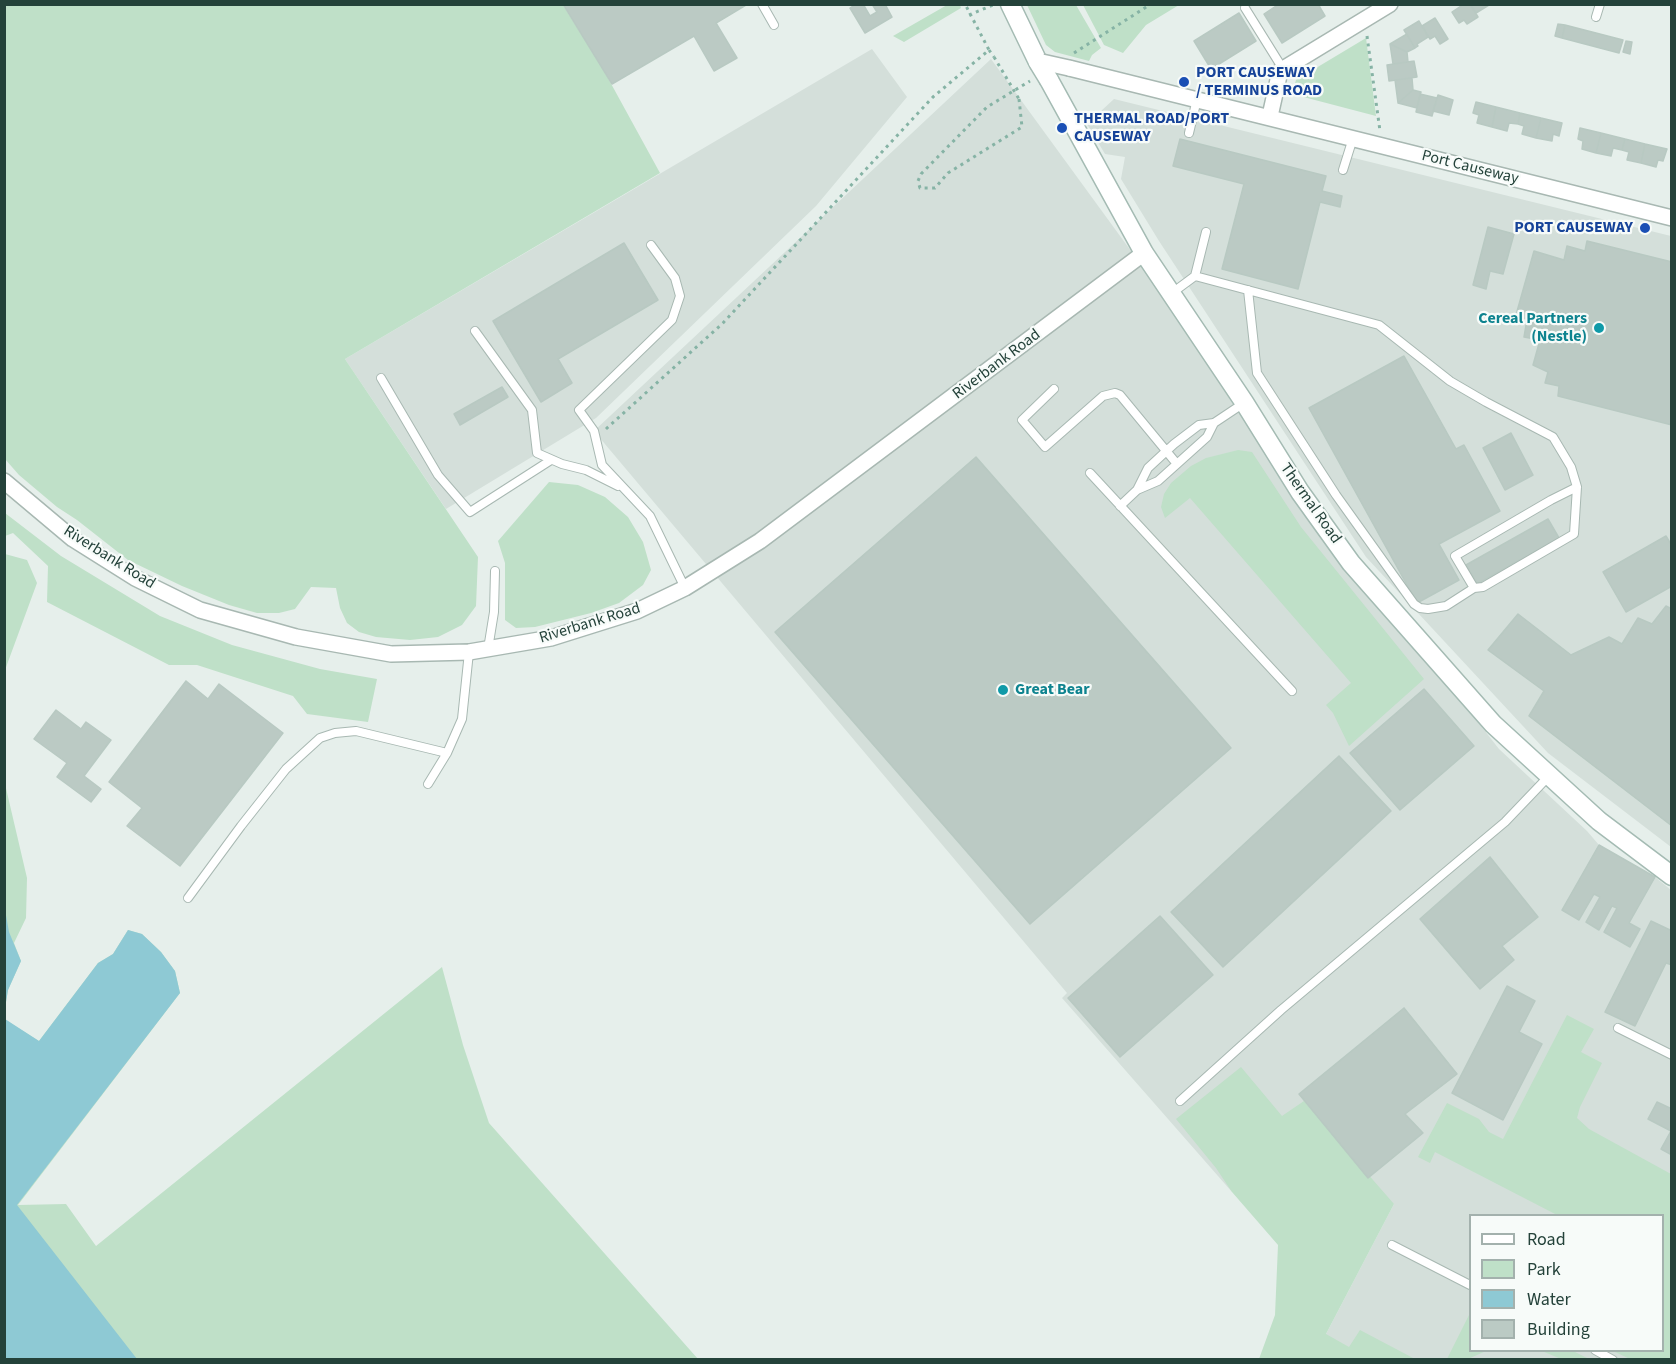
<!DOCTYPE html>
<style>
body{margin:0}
#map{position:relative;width:1676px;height:1364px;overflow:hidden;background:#e6efeb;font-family:"Source Sans 3",sans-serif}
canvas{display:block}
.frame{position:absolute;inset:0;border:6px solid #24423a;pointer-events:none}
.legend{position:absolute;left:1469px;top:1214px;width:195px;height:138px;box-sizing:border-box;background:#f7fbf9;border:2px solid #a3b1ad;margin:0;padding:8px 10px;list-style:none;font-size:18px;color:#24423a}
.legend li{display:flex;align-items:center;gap:12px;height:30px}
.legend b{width:30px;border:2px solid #a3b1ad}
</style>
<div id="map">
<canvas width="1676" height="1364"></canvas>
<div class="frame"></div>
<ul class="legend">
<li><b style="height:8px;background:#fff"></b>Road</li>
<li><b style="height:16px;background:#bfe0c8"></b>Park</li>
<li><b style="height:16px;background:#8ec9d4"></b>Water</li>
<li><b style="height:16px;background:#bbcac4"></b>Building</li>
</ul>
</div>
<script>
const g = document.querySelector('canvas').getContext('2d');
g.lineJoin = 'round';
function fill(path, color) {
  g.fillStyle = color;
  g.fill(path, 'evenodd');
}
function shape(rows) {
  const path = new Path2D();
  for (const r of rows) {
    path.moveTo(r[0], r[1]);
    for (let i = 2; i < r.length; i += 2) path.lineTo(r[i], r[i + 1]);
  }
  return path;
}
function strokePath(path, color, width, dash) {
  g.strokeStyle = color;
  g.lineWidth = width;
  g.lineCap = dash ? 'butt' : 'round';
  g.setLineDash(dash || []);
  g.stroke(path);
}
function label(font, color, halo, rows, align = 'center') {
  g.font = font + ' "Source Sans 3",sans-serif';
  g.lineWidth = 4.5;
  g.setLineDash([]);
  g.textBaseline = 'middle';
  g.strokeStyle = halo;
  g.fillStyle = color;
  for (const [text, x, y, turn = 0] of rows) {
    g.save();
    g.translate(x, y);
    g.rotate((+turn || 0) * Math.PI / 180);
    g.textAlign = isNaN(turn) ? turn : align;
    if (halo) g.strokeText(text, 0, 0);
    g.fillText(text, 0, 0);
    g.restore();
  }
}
fill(shape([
 [872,49,907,97,816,206,596,418,446,509,345,359],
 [991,59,1427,657,1499,749,1587,831,1599,845,1655,877,1671,890,1671,1359,1313,1359,1394,1204,1232,1192,1062,998,1067,993,594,431],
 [1470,1216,1662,1216,1662,1350,1470,1350],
 [1114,99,1671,236,1671,847,1548,753,1366,557,1159,241,1121,179,1125,157,1105,154,1087,124]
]), '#d4dfda');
fill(shape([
 [5,5,563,5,603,69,660,173,345,359,478,557,476,606,462,625,438,637,410,640,376,637,359,632,347,623,340,608,336,588,311,587,295,609,279,613,257,613,229,605,182,586,128,560,77,520,57,507,19,475,5,459],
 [947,5,960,5,961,8,904,42,893,36],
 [1027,5,1076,5,1101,48,1092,55,1089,61,1055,52,1046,45],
 [1083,5,1179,5,1146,25,1123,53,1104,45],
 [1366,38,1376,116,1292,94,1296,80],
 [1238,450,1252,452,1301,527,1424,679,1349,746,1333,713,1326,705,1351,683,1190,498,1165,518,1161,507,1164,494,1171,483,1191,466,1206,458],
 [549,482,578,485,605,497,628,517,643,542,651,570,643,585,619,603,591,613,535,627,516,628,505,620,505,563,498,541],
 [5,513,61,556,160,616,232,645,320,669,377,679,368,722,307,714,293,696,197,665,169,665,47,602,48,566,13,533,5,536],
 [5,554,27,560,37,583,5,670],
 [5,784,27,878,26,918,14,943,21,961,8,990,5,1008],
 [128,930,142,934,161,952,175,971,180,993,18,1205,66,1204,96,1246,442,967,463,1045,489,1123,698,1359,5,1359,4,1019,39,1041,98,963,113,954],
 [1567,1015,1594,1029,1581,1052,1602,1063,1580,1107,1577,1118,1589,1129,1671,1174,1671,1359,1630,1359,1613,1351,1662,1350,1662,1216,1557,1215,1435,1152,1430,1163,1418,1157,1447,1103,1479,1119,1489,1132,1503,1139],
 [1241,1067,1282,1116,1304,1101,1394,1204,1326,1334,1349,1347,1360,1330,1415,1359,1259,1359,1275,1315,1278,1245,1232,1192,1216,1168,1176,1119],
 [1470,1313,1470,1350,1486,1351,1468,1359,1447,1359],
 [1542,1351,1573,1351,1589,1359,1561,1359]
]), '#bfe0c8');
fill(shape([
 [4,904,9,932,21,961,8,990,5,1008],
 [128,930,142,934,161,952,175,971,180,993,17,1205,137,1359,5,1359,5,1019,39,1041,98,963,113,954]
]), '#8ec9d4');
const building = shape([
 [563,4,746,4,746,5,716,23,737,58,714,71,694,36,612,84,563,4],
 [856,4,863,4,870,16,877,12,872,4,885,4,892,17,865,33,850,8,856,4],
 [1279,4,1318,4,1325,16,1282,43,1264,14,1279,4],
 [1464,4,1470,4,1478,17,1467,24,1464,20,1459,23,1452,12,1464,4],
 [1470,4,1489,4,1489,5,1476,13,1470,4],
 [1239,13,1256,41,1211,69,1194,41,1239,13],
 [1435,18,1448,39,1440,44,1435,36,1430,39,1422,26,1435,18],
 [1419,21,1428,37,1417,44,1418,46,1415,48,1404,30,1419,21],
 [1558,24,1565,25,1562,38,1555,36,1558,24],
 [1565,25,1623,40,1619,53,1562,38,1565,25],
 [1407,34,1415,48,1407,52,1390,44,1407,34],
 [1626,41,1632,42,1630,54,1623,52,1626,41],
 [1390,44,1407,52,1408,62,1393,64,1390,44],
 [1414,61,1417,77,1389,81,1387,65,1414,61],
 [1412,78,1413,90,1398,103,1395,80,1412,78],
 [1413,90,1421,92,1417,108,1398,103,1413,90],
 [1420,94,1437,98,1432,116,1416,112,1420,94],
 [1438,95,1453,100,1449,115,1433,111,1438,95],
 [1476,102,1496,107,1492,127,1477,123,1479,115,1473,113,1476,102],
 [1496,107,1520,113,1518,124,1509,123,1507,131,1492,127,1496,107],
 [1520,113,1541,118,1536,138,1522,134,1524,126,1518,124,1520,113],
 [1541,118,1562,123,1559,136,1553,134,1552,141,1536,138,1541,118],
 [1580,128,1601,133,1596,153,1582,149,1583,141,1578,139,1580,128],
 [1601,133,1625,139,1622,150,1613,148,1611,156,1596,153,1601,133],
 [1180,139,1326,176,1322,191,1342,196,1340,207,1320,202,1298,289,1222,269,1244,184,1173,166,1180,139],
 [1625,139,1645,144,1641,163,1627,160,1629,152,1622,150,1625,139],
 [1645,144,1667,149,1663,161,1658,160,1656,167,1641,163,1645,144],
 [1488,227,1514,234,1503,274,1490,271,1486,289,1473,285,1488,227],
 [1587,241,1672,262,1672,425,1558,396,1559,386,1545,383,1548,372,1533,365,1540,340,1524,337,1527,319,1516,315,1534,251,1564,260,1567,246,1585,251,1587,241],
 [624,243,658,300,558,359,572,383,541,402,493,321,624,243],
 [1404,356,1456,449,1464,445,1500,511,1439,544,1459,580,1417,603,1309,408,1404,356],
 [502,387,508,397,460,425,454,414,502,387],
 [1511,433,1533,475,1505,490,1483,448,1511,433],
 [976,457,1231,748,1030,924,775,632,976,457],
 [1548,519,1559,538,1477,584,1466,565,1548,519],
 [1666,536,1672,546,1672,586,1626,612,1603,572,1666,536],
 [1666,606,1672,609,1672,826,1529,716,1544,691,1488,650,1518,614,1571,655,1609,637,1622,644,1638,618,1652,624,1666,606],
 [186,681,208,699,219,684,283,733,180,866,127,826,142,808,109,782,186,681],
 [1424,689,1474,746,1400,810,1350,753,1424,689],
 [56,710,81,729,86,722,111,740,84,776,101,789,91,802,57,777,67,763,34,739,56,710],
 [1339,756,1391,811,1223,967,1171,912,1339,756],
 [1599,845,1655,877,1629,923,1640,929,1630,947,1604,932,1617,908,1612,906,1599,930,1586,922,1600,897,1594,894,1579,920,1562,910,1599,845],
 [1490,857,1538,917,1502,946,1514,960,1480,989,1420,919,1490,857],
 [1160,916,1213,975,1120,1057,1068,998,1160,916],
 [1651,921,1670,930,1672,927,1672,965,1666,963,1635,1026,1605,1012,1651,921],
 [1507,986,1535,1001,1519,1032,1542,1044,1503,1120,1452,1093,1507,986],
 [1404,1008,1457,1074,1405,1114,1423,1133,1368,1178,1299,1094,1404,1008],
 [1657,1102,1672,1109,1672,1155,1661,1149,1671,1131,1648,1119,1657,1102]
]);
fill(building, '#bbcac4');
strokePath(building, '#b8c9c2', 1.5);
const lane = shape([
 [762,4,774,25],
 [1245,8,1283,69],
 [1596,17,1600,4],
 [1189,133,1197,99],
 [1343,170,1353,138],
 [651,245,675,278,680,296,672,320,579,410,594,431,602,465,650,516,685,588],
 [1195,276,1206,232],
 [1248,290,1257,373,1336,495,1414,604,1420,608,1428,609,1446,606,1474,588],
 [1172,293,1195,276,1379,325,1450,381,1486,402,1553,437,1571,467,1577,487,1574,534,1483,587,1474,588,1455,556,1551,500,1577,487],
 [475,331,532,410,537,453,562,464,586,470,618,486],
 [381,378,438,475,470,512,551,460],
 [1054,389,1022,420,1045,447,1103,396,1115,393,1120,395,1177,464],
 [1090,473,1292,691],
 [1137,490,1148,468,1174,444,1199,425,1214,423,1244,403],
 [1120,506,1137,490,1158,481,1207,437,1214,423],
 [488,649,494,612,495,571],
 [428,784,447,753,462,719,469,652],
 [188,898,241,826,286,769,320,738,335,733,356,731,447,753],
 [1618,1028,1672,1055],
 [1180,1101,1281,1010,1505,822,1549,776],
 [1392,1245,1470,1285],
 [1595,1350,1613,1360]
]);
const street = shape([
 [1069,68,1672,218],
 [1270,116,1280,71,1390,4],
 [4,481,73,539,135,578,200,610,296,637,391,654,469,652,551,638,637,611,685,588,760,541,1144,253]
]);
const secondary = shape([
 [1010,4,1038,62],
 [1049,80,1144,253,1244,402,1300,492,1351,563,1493,724,1599,821,1672,876]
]);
strokePath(lane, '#a8b8b2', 10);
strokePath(street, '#a8b8b2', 18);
strokePath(secondary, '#a4bbb3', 21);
strokePath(shape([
 [969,15,993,5],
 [1367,36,1380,131],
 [989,50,994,57],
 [1074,53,1151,4],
 [1019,99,1022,127,948,173,935,188,920,188,918,181,921,174,987,107,1030,81],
 [606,429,723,323,933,97,989,50,965,4]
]), '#86b3a5', 3, [3, 4.5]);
strokePath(lane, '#fff', 8);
strokePath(street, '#fff', 15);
strokePath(secondary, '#fff', 18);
const streetBridge = shape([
 [1042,62,1069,68]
]);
const secondaryBridge = shape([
 [1038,62,1049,80]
]);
strokePath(streetBridge, '#a8b8b2', 18, []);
strokePath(secondaryBridge, '#a4bbb3', 21, []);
strokePath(shape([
 [994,57,1019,99]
]), '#86b3a5', 3, [3, 4.5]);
strokePath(streetBridge, '#fff', 15);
strokePath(secondaryBridge, '#fff', 18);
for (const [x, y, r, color] of [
 [1184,82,6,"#1a4fb4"],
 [1062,128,6,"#1a4fb4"],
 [1645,228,6,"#1a4fb4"],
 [1599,328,6,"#0f9aa8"],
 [1003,690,6,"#0f9aa8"]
]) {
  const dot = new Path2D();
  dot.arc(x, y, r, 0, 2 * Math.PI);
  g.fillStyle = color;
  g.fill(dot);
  strokePath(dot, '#f7fbf9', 2);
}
label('bold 16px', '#164399', '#f7fbf9', [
 ["PORT CAUSEWAY",1196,73],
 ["/ TERMINUS ROAD",1196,91],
 ["THERMAL ROAD/PORT",1074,119],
 ["CAUSEWAY",1074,137],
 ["PORT CAUSEWAY",1633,228,"right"]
], 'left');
label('16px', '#24423a', '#f7fbf9', [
 ["Port Causeway",1470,168,14],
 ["Riverbank Road",997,365,-37],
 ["Thermal Road",1310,504,55],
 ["Riverbank Road",109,558,32],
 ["Riverbank Road",590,624,-17]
]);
label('bold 16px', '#0d838f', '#f7fbf9', [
 ["Cereal Partners",1587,319],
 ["(Nestle)",1587,337],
 ["Great Bear",1015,690,"left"]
], 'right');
</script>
